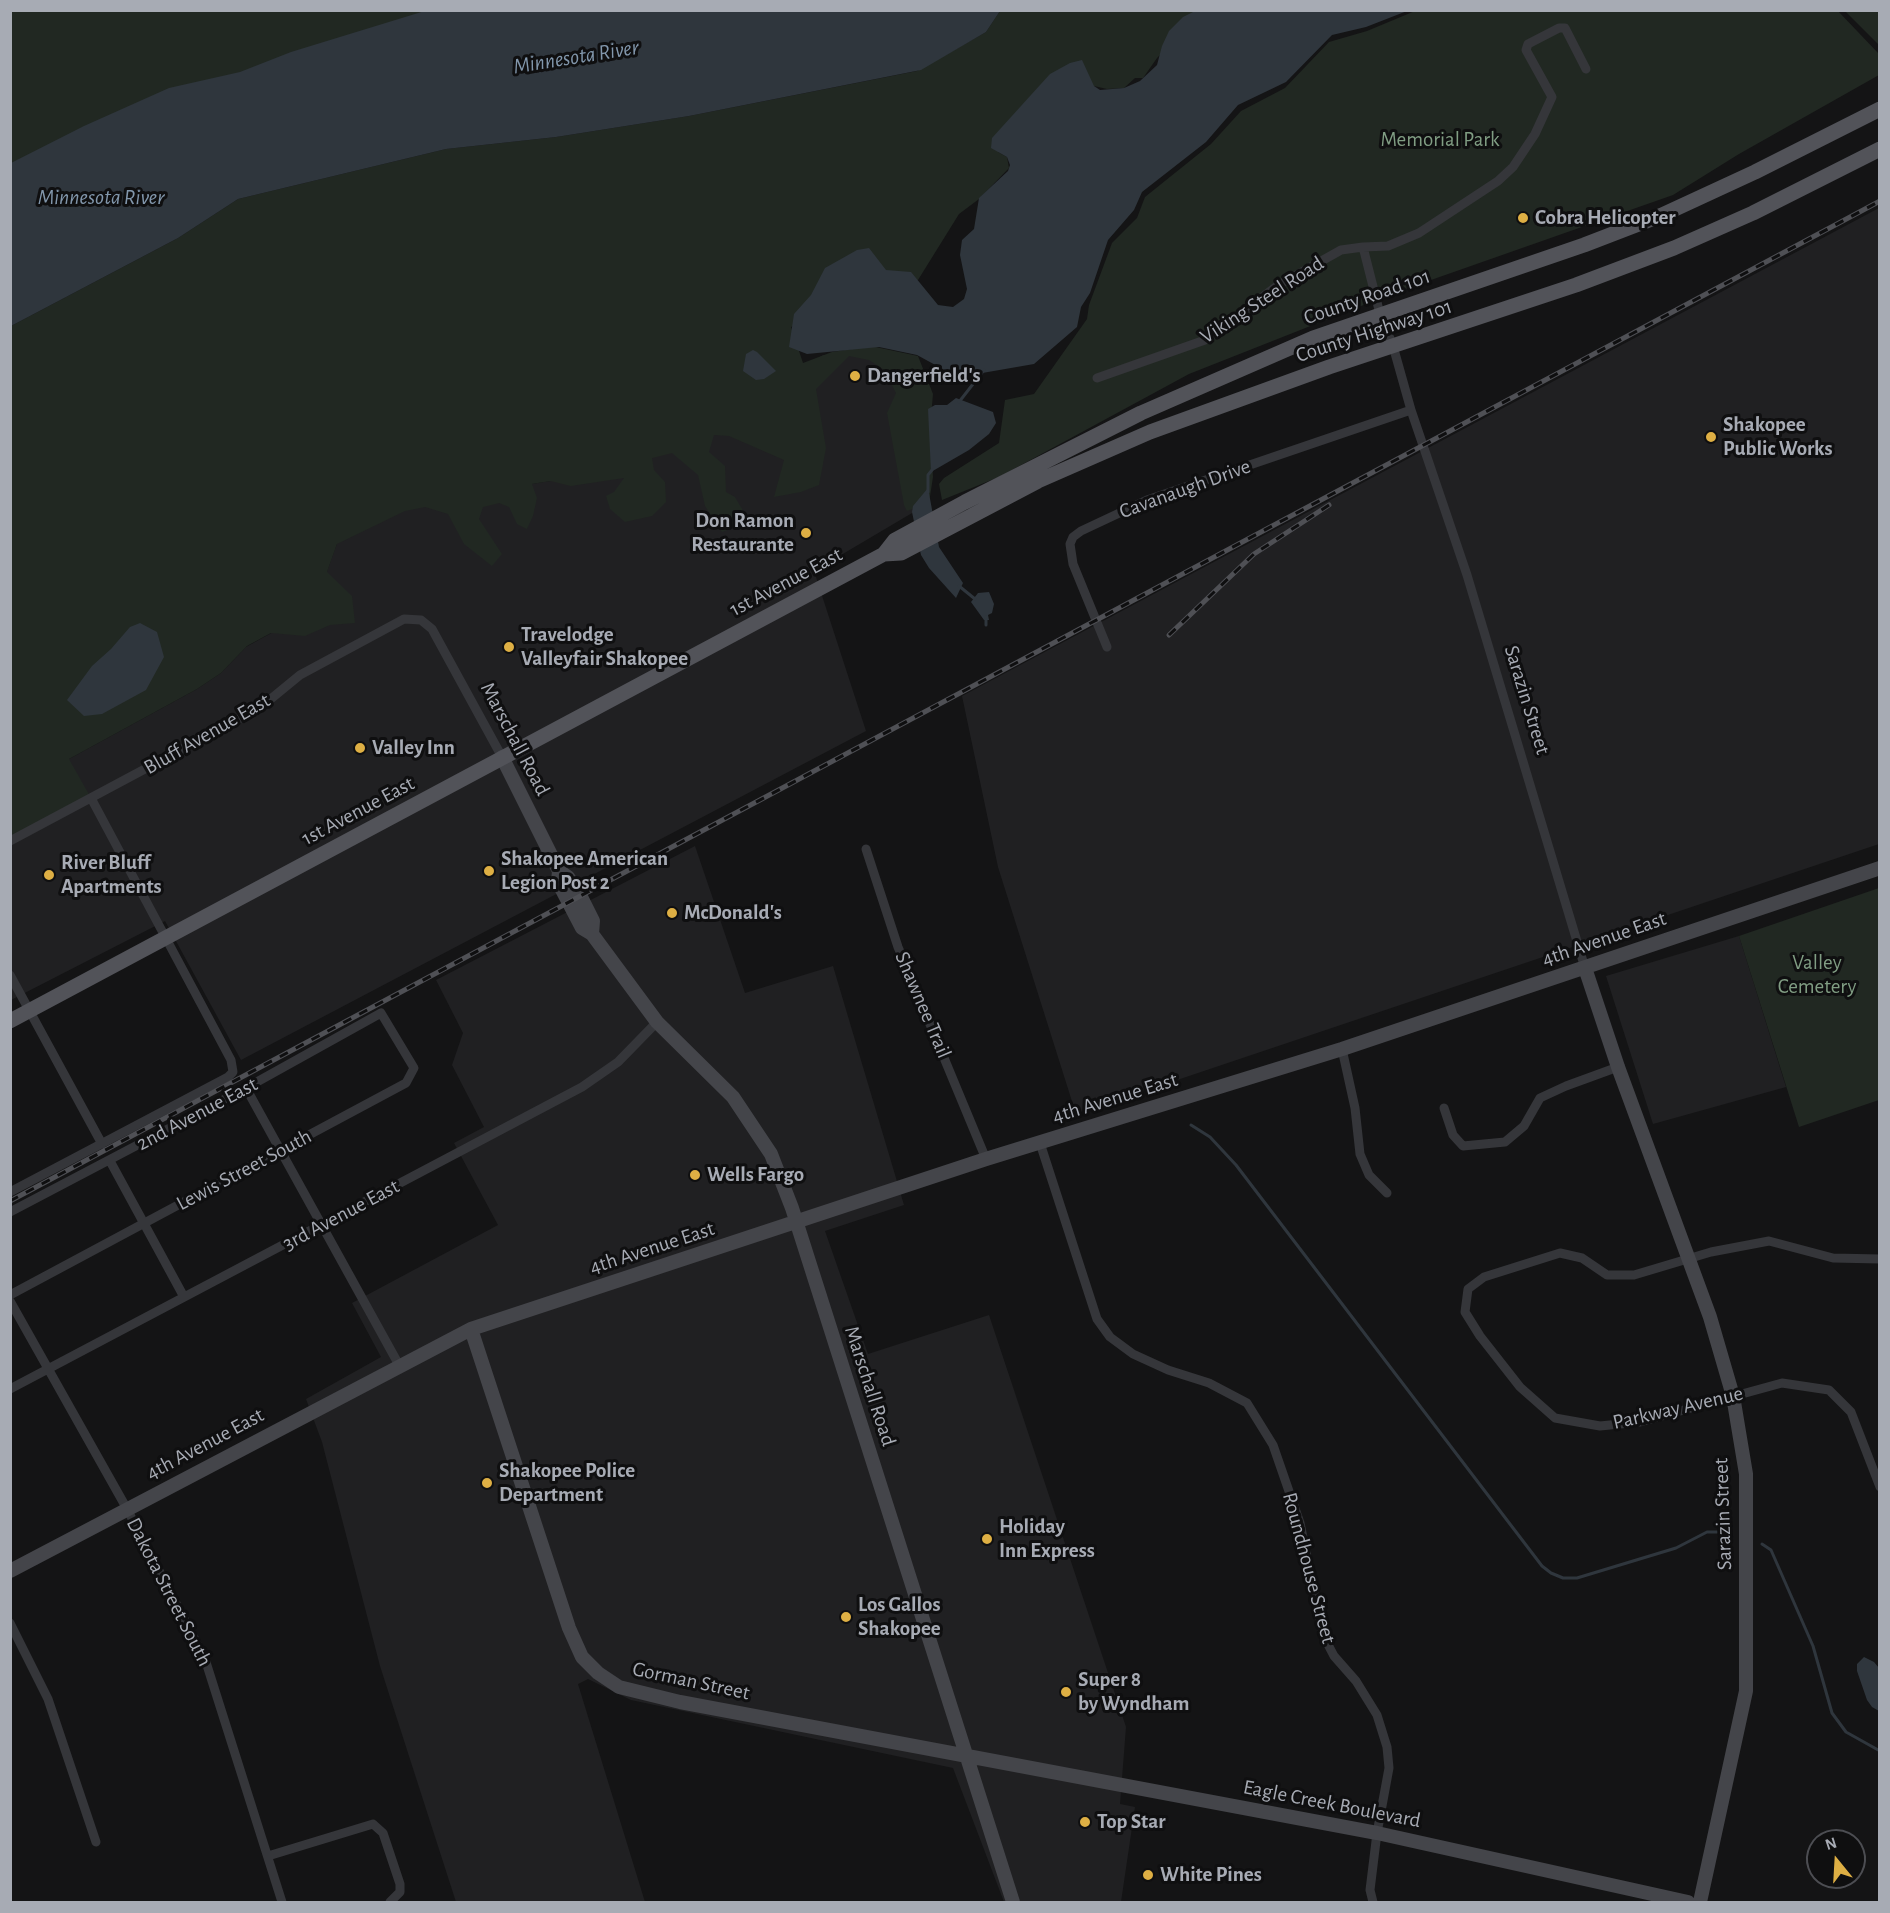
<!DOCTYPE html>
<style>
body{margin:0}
#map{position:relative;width:1890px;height:1913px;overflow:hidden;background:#141415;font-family:"Alegreya Sans",sans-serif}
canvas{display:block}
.frame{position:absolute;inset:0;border:12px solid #a7abb4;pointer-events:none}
.north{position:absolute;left:1806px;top:1829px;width:60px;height:60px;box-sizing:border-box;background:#0f0f10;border:2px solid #4c4d52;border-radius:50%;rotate:342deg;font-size:16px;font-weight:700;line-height:24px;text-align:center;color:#a7abb4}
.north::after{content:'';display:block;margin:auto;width:21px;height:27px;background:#deaf44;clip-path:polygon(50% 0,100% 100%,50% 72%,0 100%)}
</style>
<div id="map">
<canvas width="1890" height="1913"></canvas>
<div class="frame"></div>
<div class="north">N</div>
</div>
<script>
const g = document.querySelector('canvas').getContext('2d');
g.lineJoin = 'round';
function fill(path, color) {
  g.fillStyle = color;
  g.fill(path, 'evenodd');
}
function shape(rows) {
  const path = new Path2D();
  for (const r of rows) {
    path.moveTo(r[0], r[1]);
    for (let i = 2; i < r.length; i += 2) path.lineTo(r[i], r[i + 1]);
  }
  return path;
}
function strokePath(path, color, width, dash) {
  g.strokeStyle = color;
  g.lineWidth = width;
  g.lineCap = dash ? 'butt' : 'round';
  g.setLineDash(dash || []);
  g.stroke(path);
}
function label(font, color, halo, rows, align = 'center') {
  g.font = font + ' "Alegreya Sans",sans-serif';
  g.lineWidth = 6;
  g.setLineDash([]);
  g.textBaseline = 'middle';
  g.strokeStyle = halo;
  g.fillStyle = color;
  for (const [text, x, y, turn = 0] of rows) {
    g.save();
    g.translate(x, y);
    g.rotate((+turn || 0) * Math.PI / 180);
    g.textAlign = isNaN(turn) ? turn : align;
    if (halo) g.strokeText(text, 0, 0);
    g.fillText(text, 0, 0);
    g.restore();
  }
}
fill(shape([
 [1879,208,1879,844,1076,1114,998,867,962,696],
 [909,354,930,428,929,503,814,571,866,731,241,1060,165,921,11,1000,11,841,69,759,197,689,221,673,246,647,313,610,348,513,626,469,823,355],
 [695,846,745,993,833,966,904,1205,825,1231,868,1354,989,1315,1126,1727,1120,1804,1135,1807,1121,1902,1004,1902,953,1768,631,1700,588,1679,578,1684,645,1902,456,1902,380,1666,322,1442,306,1399,381,1357,352,1303,498,1225,454,1143,484,1127,452,1065,463,1033,436,980],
 [1739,936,1786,1087,1653,1124,1606,976]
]), '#202022');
fill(shape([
 [669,10,11,164,11,11],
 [1837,10,1879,54,1879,75,1739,154,1673,195,1394,293,1189,374,999,477,942,500,939,484,944,478,999,443,1005,400,1034,394,1087,319,1089,305,1112,243,1137,218,1145,197,1211,144,1241,111,1285,88,1329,42,1367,31,1415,11],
 [1000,11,1203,11,1157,58,1143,78,1135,78,1124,88,1107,89,1094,86,998,152,1007,157,1009,168,979,199,959,214,918,280,791,327,803,363,832,352,871,346,918,356,933,394,930,428,933,477,929,503,907,511,904,505,887,413,896,393,884,370,869,360,849,356,816,389,826,448,819,485,801,492,774,497,784,460,729,436,714,435,709,452,725,466,726,492,735,497,745,514,739,526,722,532,705,506,698,475,672,453,652,458,654,470,665,482,666,502,652,516,625,522,610,509,606,496,614,492,624,478,571,486,551,481,532,484,537,498,533,516,527,529,517,524,509,507,499,503,483,507,479,519,502,554,492,566,464,544,448,514,425,507,405,511,337,544,327,572,352,596,355,623,330,625,305,636,271,633,247,646,221,673,197,689,69,759,91,798,11,841,11,326,178,238,238,199,446,149,556,137,689,116,917,71,986,32],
 [1845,11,1879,11,1879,45],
 [1879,888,1879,1100,1799,1127,1739,936]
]), '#212822');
fill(shape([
 [428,10,1000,10,1000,11,986,32,921,70,689,116,556,137,446,149,238,199,178,238,11,326,11,163,84,126,169,88,240,72,291,52],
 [1195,11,1407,11,1366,27,1332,35,1286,82,1238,105,1206,142,1142,192,1134,210,1108,240,1090,293,1081,307,1077,327,1034,364,965,376,950,373,917,355,879,347,807,354,789,347,794,314,811,295,825,268,857,250,869,248,886,270,911,272,938,305,953,307,964,299,967,289,960,255,962,240,974,229,979,198,1008,171,1010,165,1007,157,991,148,992,138,1050,74,1070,63,1082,60,1094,86,1100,90,1124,88,1140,81,1157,65,1162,46,1169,31,1183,17],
 [753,350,757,352,776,371,764,379,756,380,743,371,746,354],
 [956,398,993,412,996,423,989,434,969,450,931,472,928,409,935,405,947,405],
 [928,488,939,547,963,583,956,598,929,568,921,555,912,512,913,506],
 [989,592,994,604,992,613,988,615,989,620,984,620,971,602,978,593],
 [140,623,157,632,164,657,146,690,102,714,84,716,67,700,92,666,111,649,130,627],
 [1864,1657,1874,1662,1879,1668,1879,1711,1872,1707,1867,1700,1857,1671,1857,1664]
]), '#2f363d');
strokePath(shape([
 [959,402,984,370],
 [928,492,928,475,932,470],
 [959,586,975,599],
 [986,617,986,625],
 [1191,1125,1210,1137,1236,1165,1542,1566,1551,1573,1563,1578,1577,1578,1676,1548,1707,1532,1722,1532],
 [1762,1544,1771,1550,1813,1646,1832,1713,1846,1732,1880,1751]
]), '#2f363d', 3);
strokePath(shape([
 [1363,247,1388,246,1419,233,1498,181,1513,167,1535,134,1552,97,1526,50,1528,44,1559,28,1565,28,1586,69],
 [1097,378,1205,340,1277,286,1341,250,1363,247,1380,314,1393,346,1411,410,1467,575,1585,968],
 [1107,647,1073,564,1070,544,1073,537,1081,531,1147,500,1411,410],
 [10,841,261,707,300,675,404,619,421,620,432,629,502,757],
 [866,849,898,947,986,1159],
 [10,975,102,1144],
 [1342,1049,1355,1108,1360,1154,1369,1175,1387,1193],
 [246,1088,399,1365],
 [1444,1108,1453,1135,1463,1146,1505,1142,1524,1126,1540,1098,1566,1086,1618,1067],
 [1040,1143,1097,1319,1110,1337,1133,1354,1168,1370,1209,1383,1247,1403,1273,1445,1300,1523,1323,1635,1334,1656,1356,1681,1377,1715,1387,1747,1389,1768,1377,1833,1370,1890,1373,1902],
 [110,1161,184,1297],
 [10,1192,228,1077,233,1072,231,1060,91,798],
 [10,1212,246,1088,381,1013,414,1068,406,1083,10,1295],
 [1880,1259,1833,1258,1769,1241,1711,1252,1634,1275,1607,1275,1582,1258,1560,1253,1484,1277,1468,1289,1465,1312,1480,1336,1520,1387,1555,1418,1600,1426,1640,1422,1782,1383,1829,1390,1851,1412,1880,1487],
 [10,1301,127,1509,205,1659,282,1902],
 [10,1389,582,1087,618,1062,657,1022],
 [10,1623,48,1699,96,1842],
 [268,1856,373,1824,383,1833,400,1884,400,1892,390,1902]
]), '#35363a', 9);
strokePath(shape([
 [502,757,559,871,558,882,582,928,592,934,657,1022,733,1097,771,1154,792,1208,1013,1902],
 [559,871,568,877,581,897,593,921,592,934],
 [1585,968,1618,1067,1710,1317,1733,1396,1746,1474,1746,1691,1700,1902],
 [471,1329,569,1628,582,1657,598,1673,619,1687,680,1702,1377,1833,1688,1902],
 [10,1571,471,1329,986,1159,1342,1049,1880,868]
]), '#44454a', 14);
strokePath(shape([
 [884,554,901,553,1038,481,1150,432,1329,367,1576,285,1674,248,1753,213,1880,149],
 [10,1021,884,554,895,540,965,502,1141,413,1313,338,1584,245,1662,215,1755,172,1880,109]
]), '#525359', 15);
const rail = shape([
 [1169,635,1254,554,1329,505],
 [10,1201,1880,201]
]);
strokePath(rail, '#4f5055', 5);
strokePath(rail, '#0f0f10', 3, [9]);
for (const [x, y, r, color] of [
 [1523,218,6,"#deaf44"],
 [855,376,6,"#deaf44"],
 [1711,437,6,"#deaf44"],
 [806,533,6,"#deaf44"],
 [509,647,6,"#deaf44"],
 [360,748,6,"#deaf44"],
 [489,871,6,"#deaf44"],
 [49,875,6,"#deaf44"],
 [672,913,6,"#deaf44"],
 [695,1175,6,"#deaf44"],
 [487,1483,6,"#deaf44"],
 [987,1539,6,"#deaf44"],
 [846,1617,6,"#deaf44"],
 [1066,1692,6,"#deaf44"],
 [1085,1822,6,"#deaf44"],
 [1148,1875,6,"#deaf44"]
]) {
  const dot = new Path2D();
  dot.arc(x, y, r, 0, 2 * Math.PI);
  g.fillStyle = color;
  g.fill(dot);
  strokePath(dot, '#0f0f10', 2);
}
label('21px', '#809d83', '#0f0f10', [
 ["Memorial Park",1440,140],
 ["Valley",1817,963],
 ["Cemetery",1817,987]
]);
label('bold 21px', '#a7abb4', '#0f0f10', [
 ["Cobra Helicopter",1535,218],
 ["Dangerfield's",867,376],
 ["Shakopee",1723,425],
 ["Public Works",1723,449],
 ["Don Ramon",794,521,"right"],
 ["Restaurante",794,545,"right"],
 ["Travelodge",521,635],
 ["Valleyfair Shakopee",521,659],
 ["Valley Inn",372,748],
 ["Shakopee American",501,859],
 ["Legion Post 2",501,883],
 ["River Bluff",61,863],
 ["Apartments",61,887],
 ["McDonald's",684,913],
 ["Wells Fargo",707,1175],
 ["Shakopee Police",499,1471],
 ["Department",499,1495],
 ["Holiday",999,1527],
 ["Inn Express",999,1551],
 ["Los Gallos",858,1605],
 ["Shakopee",858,1629],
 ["Super 8",1078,1680],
 ["by Wyndham",1078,1704],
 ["Top Star",1097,1822],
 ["White Pines",1160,1875]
], 'left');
label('21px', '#a7abb4', '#0f0f10', [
 ["County Road 101",1367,297,-19],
 ["Viking Steel Road",1262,300,-33],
 ["County Highway 101",1374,331,-18],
 ["Cavanaugh Drive",1185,489,-20],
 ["1st Avenue East",786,582,-28],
 ["Sarazin Street",1527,700,73],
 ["Bluff Avenue East",207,734,-30],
 ["Marschall Road",515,739,62],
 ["1st Avenue East",358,811,-28],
 ["4th Avenue East",1604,939,-19],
 ["Shawnee Trail",923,1005,67],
 ["4th Avenue East",1115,1098,-17],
 ["2nd Avenue East",197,1114,-28],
 ["Lewis Street South",244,1170,-28],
 ["3rd Avenue East",341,1215,-28],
 ["4th Avenue East",652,1248,-18],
 ["Marschall Road",870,1386,72],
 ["Parkway Avenue",1678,1408,-13],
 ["4th Avenue East",205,1444,-28],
 ["Sarazin Street",1723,1514,-92],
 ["Roundhouse Street",1309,1568,75],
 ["Dakota Street South",169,1592,63],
 ["Gorman Street",691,1681,12],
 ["Eagle Creek Boulevard",1332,1804,11]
]);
label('italic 22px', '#8297ac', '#0f0f10', [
 ["Minnesota River",576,57,-9],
 ["Minnesota River",101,197]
]);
</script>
